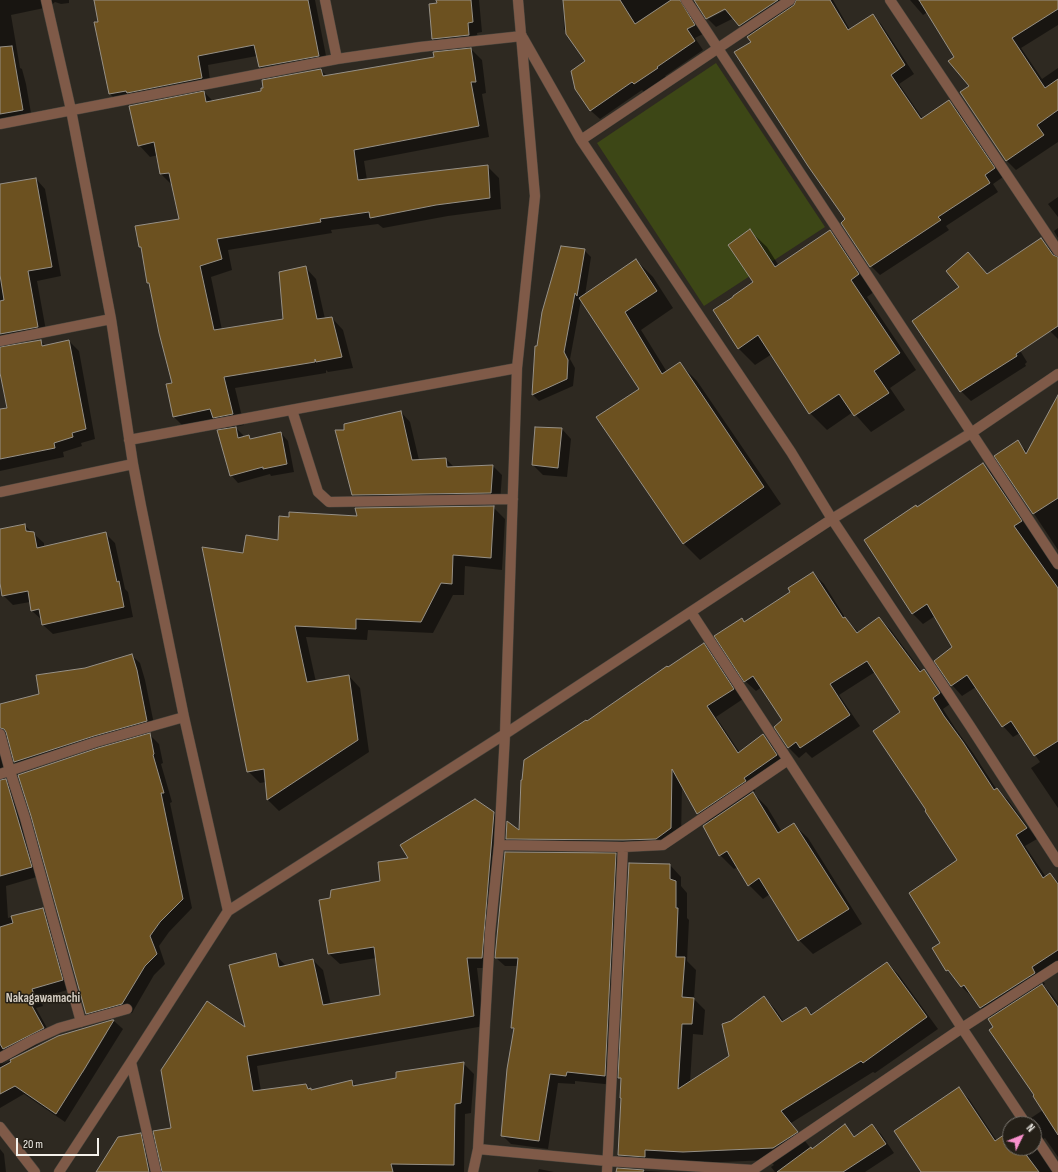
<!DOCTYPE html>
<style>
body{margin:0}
#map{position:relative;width:1058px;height:1172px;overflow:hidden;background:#2e2921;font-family:"Sofia Sans Condensed",sans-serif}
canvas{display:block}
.north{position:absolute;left:1002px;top:1116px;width:40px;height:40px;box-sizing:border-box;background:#241f17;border:1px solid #77736c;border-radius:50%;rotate:47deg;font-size:11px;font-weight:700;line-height:16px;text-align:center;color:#f4f1eb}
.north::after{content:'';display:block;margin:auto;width:14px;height:18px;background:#f890cc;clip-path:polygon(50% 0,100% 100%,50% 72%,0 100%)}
.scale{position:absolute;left:16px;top:1138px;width:83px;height:18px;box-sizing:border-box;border:2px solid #f4f1eb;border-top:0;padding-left:5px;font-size:12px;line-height:14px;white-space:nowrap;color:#f4f1eb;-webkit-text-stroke:3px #241f17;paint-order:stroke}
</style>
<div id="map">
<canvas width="1058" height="1172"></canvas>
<div class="north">N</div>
<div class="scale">20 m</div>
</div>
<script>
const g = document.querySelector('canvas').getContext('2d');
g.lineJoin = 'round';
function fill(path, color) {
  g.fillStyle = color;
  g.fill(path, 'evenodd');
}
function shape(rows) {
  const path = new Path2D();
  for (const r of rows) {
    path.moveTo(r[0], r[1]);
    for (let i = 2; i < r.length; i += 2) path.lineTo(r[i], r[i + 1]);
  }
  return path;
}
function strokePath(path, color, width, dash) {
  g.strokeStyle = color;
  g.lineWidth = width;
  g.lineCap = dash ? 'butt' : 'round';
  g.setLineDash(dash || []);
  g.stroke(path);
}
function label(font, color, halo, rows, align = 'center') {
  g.font = font + ' "Sofia Sans Condensed",sans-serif';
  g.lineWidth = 3;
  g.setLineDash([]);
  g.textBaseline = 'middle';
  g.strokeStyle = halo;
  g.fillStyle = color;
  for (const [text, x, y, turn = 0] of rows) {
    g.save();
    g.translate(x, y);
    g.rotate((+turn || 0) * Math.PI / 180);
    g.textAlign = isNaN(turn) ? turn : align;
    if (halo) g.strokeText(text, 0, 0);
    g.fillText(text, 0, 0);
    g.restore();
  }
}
fill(shape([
 [716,63,825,227,704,306,597,143]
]), '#3d4716');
fill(shape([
 [0,0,69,0,69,3,61,4,55,2,49,7,11,15,20,68,22,69,26,84,32,119,0,125],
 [96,0,315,0,328,66,270,77,260,67,257,56,208,65,211,88,120,104,110,94,95,23,100,22],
 [437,0,479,0,482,32,477,33,479,45,443,49,433,39],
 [563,0,833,0,850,30,873,16,881,24,914,74,899,84,923,119,949,101,958,110,1003,177,993,184,998,192,946,226,949,230,880,275,871,266,750,36,734,18,716,27,708,19,730,8,729,6,708,17,708,19,697,3,692,3,703,34,695,38,703,50,665,76,666,77,644,92,642,90,600,119,591,111,576,89,587,61,564,29],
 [910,0,1058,0,1058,25,1021,48,1042,79,1058,68,1058,142,1016,170,1006,160,955,57,928,12,923,15],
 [471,49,482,60,486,93,482,94,489,137,364,161,367,180,487,166,499,178,501,209,448,216,383,228,378,224,331,230,332,233,228,250,232,270,211,277,222,330,284,320,305,267,316,279,325,319,332,318,343,330,353,368,328,372,326,370,326,373,235,388,244,425,235,427,243,435,243,438,248,436,252,440,281,433,288,441,294,472,271,476,270,474,238,483,231,475,226,430,218,421,185,428,174,417,173,384,151,286,148,283,142,249,140,247,180,220,172,185,161,174,158,155,150,157,139,145,204,92,213,101,263,91,321,70,328,77,435,58],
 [36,179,45,189,61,276,37,281,47,336,8,344,4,348,40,341,46,346,69,341,79,351,95,439,81,443,82,446,63,452,64,457,0,471,0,410,8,408,0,371,0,185],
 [1058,197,1058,217,1048,204],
 [1058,228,1058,238,1054,231],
 [750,231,767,247,779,266,830,231,847,248,875,291,867,297,916,370,890,388,905,410,871,432,853,412,827,430,810,413,772,354,755,365,738,348,754,282],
 [1041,239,1058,258,1058,339,1050,331,1013,339,1027,362,1025,364,1026,366,971,401,961,391,913,321,961,287,968,254,988,275],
 [584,250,591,257,585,295,636,260,653,277,673,308,641,330,667,372,680,364,697,381,781,504,700,560,683,543,640,389,581,300,570,359,575,368,573,386,539,401,533,395,538,347],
 [401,412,410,422,419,460,446,459,455,468,493,466,502,475,500,502,362,504,353,495,345,431],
 [1058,419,1058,550,996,456,1017,442,1028,452],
 [562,429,571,439,567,477,543,475,533,465],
 [983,464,994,475,1058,571,1058,808,1031,768,1040,762,1020,733,1013,737,1003,726,976,687,962,696,952,685,954,647,935,616,923,624,913,614,865,540,917,508],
 [493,507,505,519,502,570,465,566,464,595,453,595,433,633,368,630,367,640,306,637,316,682,349,676,360,688,369,752,279,811,268,800,266,782,260,783,248,771,244,554,279,542,359,517],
 [24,525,44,543,44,547,105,533,115,543,125,589,128,592,133,617,53,634,43,625,42,620,31,610,30,602,13,605,3,595,0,578,0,530],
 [813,573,824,584,846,619,859,633,879,618,890,629,922,672,924,670,934,681,950,704,943,709,955,728,973,753,997,790,1008,800,1037,839,1025,846,1046,877,1050,874,1058,882,1058,967,1041,978,1045,984,1043,985,1052,995,1058,1003,1058,1157,1045,1138,1038,1142,1053,1172,922,1172,958,1088,969,1099,997,1141,1010,1132,1010,1148,1034,1148,1034,1124,1031,1118,1043,1110,995,1027,991,1018,981,1008,973,996,972,997,962,987,947,970,942,943,958,861,902,713,875,672,839,695,860,726,812,758,806,752,799,758,788,747,784,721,762,687,756,691,745,681,742,619,745,623,792,592],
 [703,644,714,654,743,699,716,717,740,753,763,736,773,746,787,766,754,789,755,791,753,793,767,807,782,832,793,824,808,838,862,924,813,954,799,940,770,894,763,899,749,885,738,867,734,869,720,855,708,824,697,814,682,785,681,839,667,849,634,850,517,848,507,838,520,832,587,722],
 [131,655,140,663,145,680,155,729,103,744,24,771,15,762,8,736,2,741,10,775,4,778,3,780,5,780,14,789,40,876,6,886,8,918,43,909,52,918,71,989,40,998,43,1006,36,1008,52,1037,6,1061,1,1065,58,1037,114,1021,123,1029,65,1122,24,1094,0,1108,0,705,40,695,86,669],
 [105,1033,107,1033,83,1073,82,1072],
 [150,735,159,744,163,763,161,764,172,802,170,803,192,908,169,932,159,946,165,964,154,975,132,1013,96,1023,86,1013],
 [494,813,504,824,492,968,477,968,484,1026,257,1066,261,1091,306,1085,312,1091,352,1081,357,1087,463,1063,474,1074,471,1113,465,1114,464,1172,163,1172,172,1129,247,1029,275,954,286,966,313,960,323,970,331,1005,381,996,376,958,340,964,329,954,381,882,410,858],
 [616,854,625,863,614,1085,575,1081,575,1084,558,1083,548,1149,511,1144,502,1135,514,1030,512,1028,519,966,505,966,496,958],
 [670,865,681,877,681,886,687,893,687,918,689,920,687,961,696,970,694,999,705,1010,703,1035,693,1034,690,1083,730,1057,731,1022,764,997,775,1009,784,1022,806,1008,813,1015,887,963,898,974,938,1029,875,1073,873,1072,791,1123,812,1150,845,1126,855,1137,872,1125,881,1134,894,1153,865,1172,775,1172,771,1167,774,1165,769,1160,630,1166,619,1155,622,1098,622,1080,619,1077],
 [140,1134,151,1145,157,1172,98,1172],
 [0,1149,4,1154,6,1172,0,1172],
 [539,1169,554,1172,538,1172],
 [618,1169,664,1172,617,1172]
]), '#0007');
const building = shape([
 [94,0,308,0,319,56,259,67,254,45,198,56,202,78,127,93,126,91,109,94,94,22,98,22,94,0],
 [436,0,471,0,473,22,468,23,469,35,432,39,429,4,437,3,436,0],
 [563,0,620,0,635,24,671,0,680,0,695,25,687,29,695,41,657,67,658,68,634,84,632,82,590,111,575,89,571,71,585,61,566,34,563,0],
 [694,0,778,0,739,26,725,9,706,19,694,0],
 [796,0,830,0,848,30,873,14,905,65,891,75,921,119,949,100,995,168,985,175,990,183,938,217,941,220,870,267,841,223,845,219,808,166,734,52,751,42,747,37,794,5,796,0],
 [919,0,1058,0,1058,9,1012,38,1045,88,1058,79,1058,110,1037,125,1044,135,1006,161,960,92,969,86,948,61,954,57,919,0],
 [12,46,23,110,0,114,0,47,12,46],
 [471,48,476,82,471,82,479,126,354,150,358,180,488,165,490,198,436,205,370,218,369,212,320,219,321,222,217,239,222,259,200,266,214,330,283,319,279,272,306,266,317,319,332,317,342,357,316,362,315,359,315,362,224,377,233,414,213,418,210,409,173,417,166,384,172,383,159,333,149,283,147,283,141,247,139,247,135,226,179,219,169,173,160,174,154,142,138,146,129,106,204,91,206,102,261,91,261,88,263,88,262,80,321,69,323,76,434,57,433,52,471,48],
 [36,178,52,267,28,271,38,327,0,334,0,301,4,300,0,275,0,184,36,178],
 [750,229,775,267,830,230,859,274,851,280,900,353,874,371,889,393,854,416,839,394,809,414,758,335,738,349,713,310,733,297,733,296,753,282,728,245,750,229],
 [1041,238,1053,255,1058,257,1058,326,1016,354,1017,356,960,392,912,321,959,287,946,271,968,252,987,274,1041,238],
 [561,246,585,249,577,296,575,293,564,352,568,360,567,379,532,395,535,346,537,346,542,312,561,246],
 [636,259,657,291,625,312,662,374,680,362,764,487,683,544,596,417,639,389,579,298,636,259],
 [41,340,42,346,69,340,86,429,72,433,73,437,54,443,55,448,0,459,0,409,7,408,0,373,0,347,41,340],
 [1058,395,1058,498,1033,514,994,456,1018,440,1026,454,1058,395],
 [401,411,412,460,446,458,447,467,493,465,491,493,352,495,335,430,344,430,344,424,401,411],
 [236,427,238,438,249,435,250,439,281,432,287,464,263,469,263,467,230,476,217,430,236,427],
 [535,427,562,428,558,468,532,465,535,427],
 [983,463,1022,521,1014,526,1058,588,1058,741,1034,756,1011,721,1002,727,967,675,951,686,934,661,952,647,927,604,912,614,864,540,916,505,917,507,983,463],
 [494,506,491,558,453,555,452,584,441,583,421,622,356,619,356,629,295,626,307,682,349,675,358,740,267,800,264,769,247,772,202,547,243,553,246,535,278,540,279,516,289,517,289,512,357,516,355,508,494,506],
 [25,524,26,531,34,532,37,548,106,532,117,582,119,581,124,607,42,625,39,609,31,611,28,591,2,596,0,583,0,529,25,524],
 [813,572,843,618,845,617,857,633,879,617,920,672,924,669,940,693,933,698,944,716,963,742,994,790,997,788,1027,828,1016,835,1043,878,1050,873,1058,884,1058,950,1032,967,1035,973,980,1008,964,985,961,987,948,970,946,971,932,948,940,943,909,893,957,860,925,811,926,810,873,731,900,712,867,661,830,684,850,715,800,748,796,742,788,748,774,727,782,720,753,676,744,682,714,636,742,618,744,622,790,592,788,588,813,572],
 [704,643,734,689,707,706,738,753,763,734,777,755,744,778,746,781,697,814,672,769,671,828,656,839,623,840,506,839,507,821,519,830,521,780,522,780,524,760,586,720,587,721,667,666,668,667,704,643],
 [132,654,137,670,147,721,94,736,14,762,6,732,4,729,0,728,0,704,39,694,36,675,85,668,132,654],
 [150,733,154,754,153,755,164,793,161,793,183,899,160,922,150,936,157,954,145,966,122,1004,86,1014,31,816,18,775,98,748,150,733],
 [6,779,32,867,0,876,0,780,6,779],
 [753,792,778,833,794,823,849,909,798,941,759,878,748,886,727,851,719,856,703,826,753,792],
 [475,799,494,812,482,958,467,958,474,1016,247,1056,253,1091,306,1084,308,1089,311,1088,311,1090,352,1080,353,1086,396,1078,396,1072,464,1062,461,1103,455,1104,454,1165,391,1164,393,1172,162,1172,153,1131,171,1128,161,1070,207,1001,245,1027,229,965,276,953,279,967,313,959,323,1005,380,995,374,947,328,954,319,900,330,898,331,890,380,881,378,862,408,858,400,845,475,799],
 [505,852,616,853,605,1076,567,1072,566,1076,550,1074,539,1141,501,1136,507,1069,514,1028,511,1028,518,958,495,958,505,852],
 [629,863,670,864,670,879,676,881,676,908,678,908,676,957,685,957,682,997,694,998,692,1024,682,1024,678,1089,729,1056,722,1024,731,1021,764,996,782,1022,806,1007,811,1015,887,962,927,1017,863,1063,861,1061,781,1111,798,1132,773,1148,683,1152,645,1150,645,1157,618,1155,621,1098,620,1098,621,1078,618,1078,629,863],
 [43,908,63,980,32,989,35,997,28,999,44,1028,3,1049,0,1044,0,927,13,923,11,916,43,908],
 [1042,984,1058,1007,1058,1135,1033,1096,1034,1095,989,1030,993,1027,988,1019,1042,984],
 [112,1020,114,1020,85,1068,56,1114,15,1086,0,1094,0,1068,11,1062,10,1060,58,1036,112,1020],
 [959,1087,995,1141,1008,1132,1010,1135,1010,1148,1021,1148,1039,1172,921,1172,894,1131,959,1087],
 [845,1124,854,1137,872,1124,886,1144,843,1172,777,1172,811,1147,812,1149,845,1124],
 [141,1133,149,1172,96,1172,118,1137,141,1133],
 [617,1168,644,1170,643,1172,616,1172,617,1168]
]);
fill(building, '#6c5120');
strokePath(building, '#969086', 1);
const minor = shape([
 [46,0,71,110,111,319,133,464,141,506,184,717,228,911],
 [325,0,337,59],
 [686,0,1058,564],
 [890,0,1058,251],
 [523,38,581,140,791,452,832,519,970,726,1058,862],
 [0,124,337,59,420,47,522,36],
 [581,140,790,0],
 [0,341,111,319],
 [292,410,318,492,329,502,513,499],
 [129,440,517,368],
 [0,492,133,464],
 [691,612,788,760,962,1028,1026,1124],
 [0,734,10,771,25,818,81,1022],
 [0,774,96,742,184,717],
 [499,845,623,847,663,845,788,760],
 [0,1058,33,1040,59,1028,127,1009],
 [131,1062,156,1172],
 [0,1127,35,1172],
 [1034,1135,1058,1171],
 [478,1149,607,1161,753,1170,962,1028,1058,966],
 [59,1172,131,1062,228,911,505,734,832,519,971,433,1058,374],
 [473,1172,478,1149,490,933,499,845,505,734,517,368,535,196,518,0],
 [607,1172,623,847]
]);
strokePath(minor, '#4a453d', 11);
strokePath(minor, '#7f5a48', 10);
label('bold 13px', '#d3ccc1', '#241f17', [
 ["Nakagawamachi",43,999]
]);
</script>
